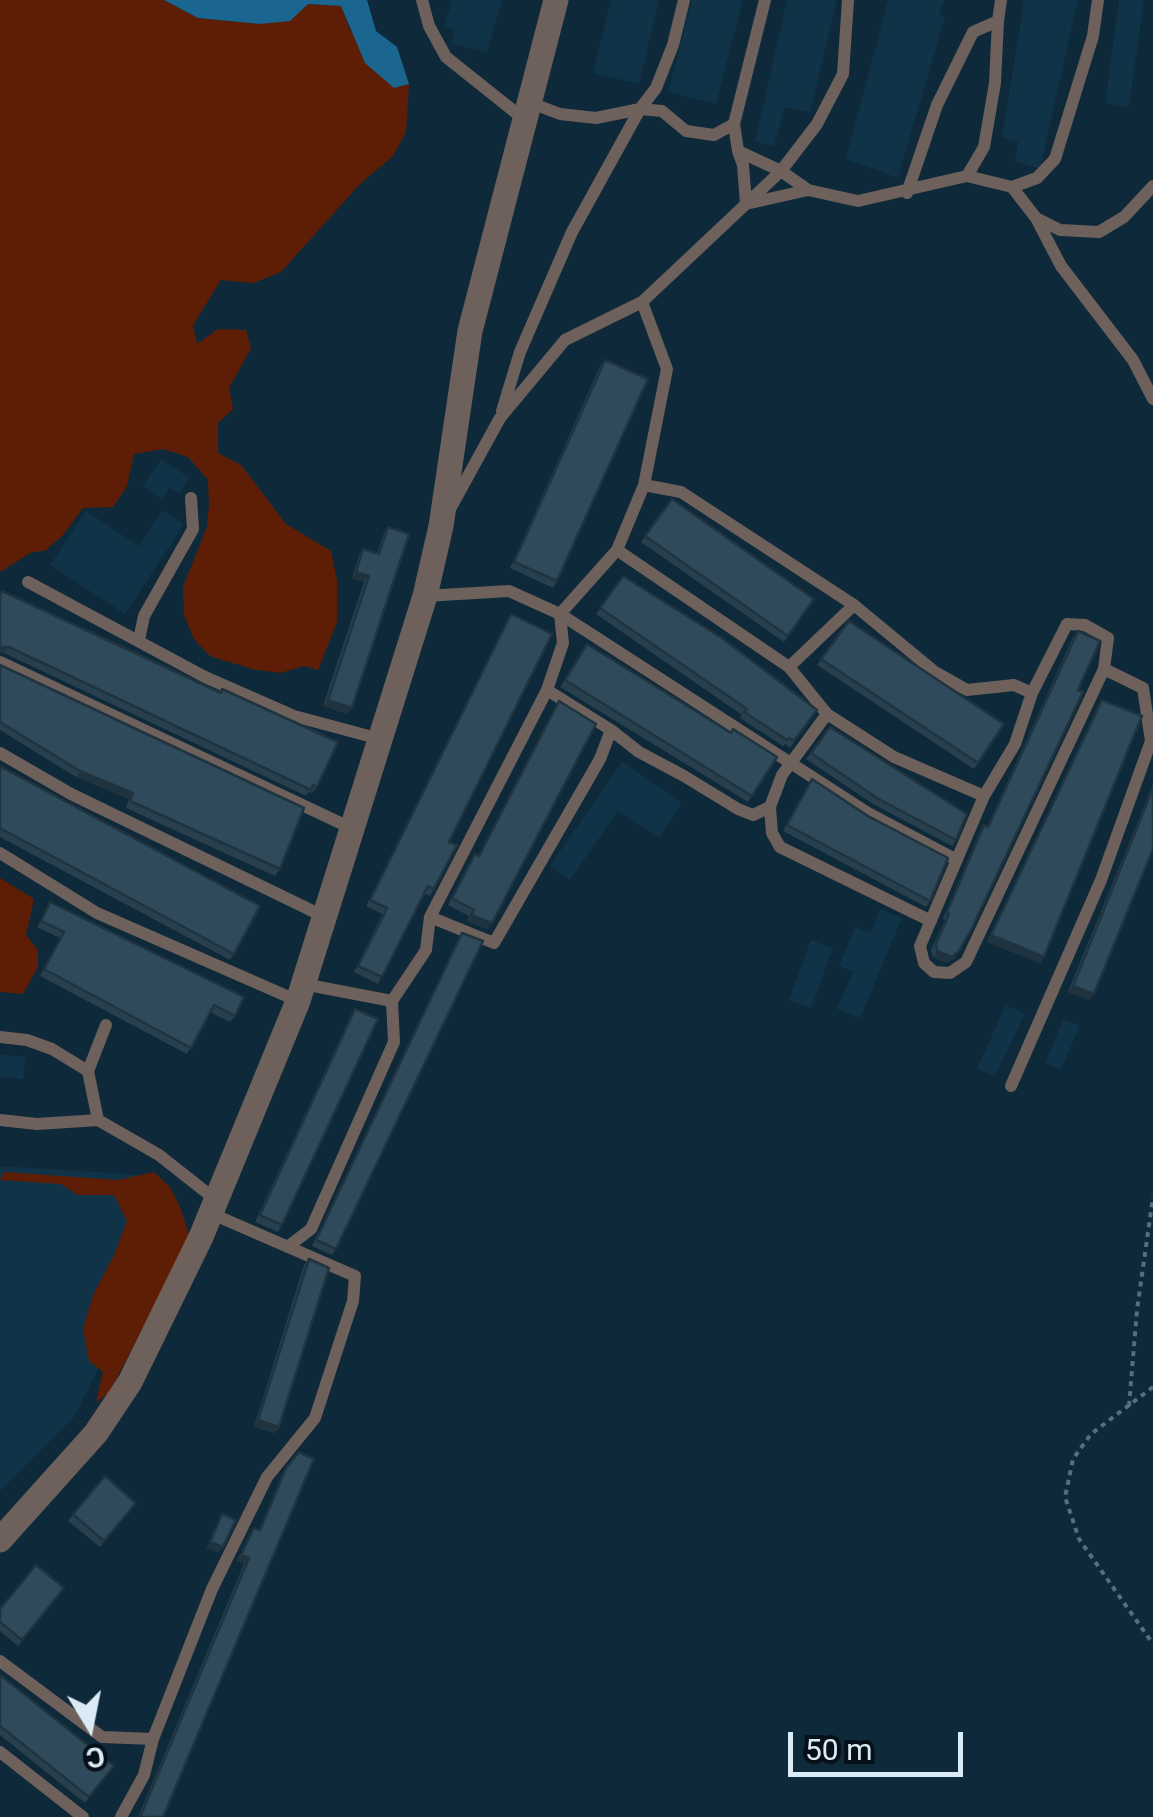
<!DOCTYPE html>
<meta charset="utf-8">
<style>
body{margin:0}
#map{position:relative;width:1153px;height:1817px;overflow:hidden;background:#0e2939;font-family:Roboto,sans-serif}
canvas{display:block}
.north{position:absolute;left:40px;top:1677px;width:100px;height:100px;-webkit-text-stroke:8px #061018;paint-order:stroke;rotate:170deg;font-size:28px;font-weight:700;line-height:40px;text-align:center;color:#dbebf6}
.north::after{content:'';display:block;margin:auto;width:35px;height:45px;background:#dbebf6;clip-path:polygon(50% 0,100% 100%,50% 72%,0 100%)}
.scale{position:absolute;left:788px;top:1732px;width:175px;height:45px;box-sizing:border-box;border:5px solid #dbebf6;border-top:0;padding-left:12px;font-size:30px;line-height:35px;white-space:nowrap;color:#dbebf6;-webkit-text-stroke:8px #061018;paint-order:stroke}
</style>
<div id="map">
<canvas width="1153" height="1817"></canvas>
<div class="north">С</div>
<div class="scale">50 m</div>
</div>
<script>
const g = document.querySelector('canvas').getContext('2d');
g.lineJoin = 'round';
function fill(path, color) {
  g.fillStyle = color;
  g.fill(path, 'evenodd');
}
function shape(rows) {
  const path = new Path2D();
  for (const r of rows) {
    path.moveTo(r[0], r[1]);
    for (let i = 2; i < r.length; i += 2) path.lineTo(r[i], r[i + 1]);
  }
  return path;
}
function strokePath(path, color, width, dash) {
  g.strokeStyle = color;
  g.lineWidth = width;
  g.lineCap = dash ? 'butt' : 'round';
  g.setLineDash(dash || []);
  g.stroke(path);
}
fill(shape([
 [452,0,502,0,487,53,451,43,454,30,444,27],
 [611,0,659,0,639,84,593,73],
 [692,0,743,0,716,104,668,92],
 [787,0,837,0,810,112,785,107,774,146,755,142],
 [888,0,944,0,939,15,945,17,898,178,846,159],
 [1024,0,1078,0,1040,169,1015,161,1018,142,1002,138],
 [1119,0,1144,0,1129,107,1105,103],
 [161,459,190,478,179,494,169,488,162,499,143,486],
 [163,510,184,524,125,614,50,565,86,511,139,546],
 [622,761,682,803,659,837,618,811,570,880,550,866],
 [880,909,902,918,860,1018,837,1009,853,972,839,966,855,927,871,933],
 [811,940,833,948,811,1008,789,1000],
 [1006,1005,1025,1014,995,1076,977,1068],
 [1063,1020,1080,1025,1061,1070,1045,1063],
 [0,1054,26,1057,23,1079,0,1077],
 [0,1166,142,1175,167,1230,74,1417,0,1491]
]), '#103348');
fill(shape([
 [0,0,164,0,198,18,260,24,307,4,341,6,350,30,394,88,409,84,406,132,393,156,360,184,281,272,253,283,221,280,193,325,197,344,218,329,246,330,251,348,229,388,233,409,218,423,218,453,241,465,286,524,331,551,337,580,337,622,318,670,304,666,280,673,252,669,210,656,194,639,184,615,183,587,207,527,209,504,208,480,188,457,163,449,134,454,127,486,113,507,83,508,62,536,45,551,32,552,0,572],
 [0,878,34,899,26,935,38,950,38,967,23,994,0,992],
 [4,1172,118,1180,154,1172,170,1187,180,1207,190,1237,109,1393,96,1402,103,1372,89,1361,83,1329,93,1295,115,1253,127,1221,114,1195,78,1195,61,1184,0,1180]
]), '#5e1e05');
fill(shape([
 [164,0,367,0,376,31,397,47,409,84,394,88,365,63,341,6,308,4,290,21,260,24,198,18]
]), '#1a6690');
strokePath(shape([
 [1153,1387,1091,1434,1073,1459,1065,1497,1079,1539,1153,1644],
 [1129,1406,1137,1310,1153,1197]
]), '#576e7d', 4, [5, 5]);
strokePath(shape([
 [422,0,429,26,446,57,525,120],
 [531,103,560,114,596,118,640,109,662,111,686,131,714,135,734,124,738,151,781,171,808,190,858,201,967,176,1012,187,1037,178,1055,159,1093,36,1098,0],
 [734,124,765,0],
 [738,151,743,165,746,204,781,171,817,124,843,74,848,0],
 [967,176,984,147,995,83,998,21],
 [1012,187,1036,218,1060,230,1099,232,1124,217,1153,186],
 [907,193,937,105,973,32,998,21,1001,0],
 [1036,218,1061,266,1133,360,1153,399],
 [502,411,520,352,572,232,640,109,656,88,673,45,684,0],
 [644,485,681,492,854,605,935,672,967,690,1014,685,1032,693],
 [450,509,500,418,565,340,642,302,746,204,808,190],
 [617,550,789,667,827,714],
 [28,582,205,677,294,716,380,739],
 [425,596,509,591,560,614,868,813,957,860],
 [1067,624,1085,625,1108,638,1104,669,966,962,950,973,934,972,924,963,920,946,984,796,1015,744,1032,693,1067,624],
 [139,640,144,616,193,529,191,498],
 [0,662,353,829],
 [789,667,854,605],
 [611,730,639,752,684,776,738,809,753,815,770,807],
 [0,753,71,794,325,917],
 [0,853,97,913,298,1001],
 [430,917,547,690,563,643,560,614,617,550,644,485,667,369,642,302],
 [931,921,780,847,772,833,770,807,782,775,827,714,894,757,984,796],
 [303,984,392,1001],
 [0,1037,27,1040,52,1049,88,1071,98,1120],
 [88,1071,106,1025],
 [1011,1086,1101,880,1151,741,1143,688,1104,669],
 [0,1120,37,1124,98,1120,159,1155,216,1200],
 [290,1245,311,1229,394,1042,392,1001,426,950,430,917,494,943,600,759,611,730,547,690],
 [0,1661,102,1737,153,1739],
 [0,1752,83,1817],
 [121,1817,144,1775,153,1739,212,1589,267,1477,315,1418,353,1301,355,1276,210,1213]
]), '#6e605b', 12);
strokePath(shape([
 [0,1540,96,1433,130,1382,201,1237,298,1001,425,596,441,526,470,331,556,0]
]), '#6e605b', 25);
fill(shape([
 [605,360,557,581,553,588,510,568,600,366],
 [672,499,814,599,784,642,641,542],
 [388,527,352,708,347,714,323,706,364,582,352,578,359,555,363,549,377,554,384,533],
 [623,576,817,710,790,748,785,744,783,746,740,718,742,715,596,614],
 [0,594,317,787,312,793,309,792,306,796,4,653],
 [511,614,449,842,434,889,430,896,424,893,378,984,354,972,382,914,366,906],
 [849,621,1004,724,974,769,817,665],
 [1078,631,959,951,955,958,947,963,933,957,931,950,945,920,943,919,980,831,984,825,987,827,1073,637],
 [587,644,731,733,777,757,748,802,560,687],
 [0,665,280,869,275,876,126,808,129,799,76,777,0,730],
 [1102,700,1044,957,1040,963,987,942,1098,706],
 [559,701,487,929,467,921,469,916,448,905,470,861,475,854,478,856],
 [830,727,956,840,952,846,873,804,806,759],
 [0,766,234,954,230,960,0,837],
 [812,779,930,901,926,907,783,831],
 [1153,784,1153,849,1094,994,1089,1000,1068,992],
 [50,902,235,1016,230,1022,210,1012,187,1054,40,976,60,938,37,927],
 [462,933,336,1249,332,1255,312,1246],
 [355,1009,282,1225,278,1232,255,1222,351,1015],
 [309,1259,279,1427,275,1433,254,1427,304,1265],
 [299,1452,163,1817,138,1817,244,1564,237,1561,250,1534,254,1528,259,1530,282,1474],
 [132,1509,100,1547,68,1521,73,1514],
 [64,1588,18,1646,0,1631,0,1609],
 [0,1675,114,1766,85,1803,0,1735]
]), '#28404e');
fill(shape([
 [356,572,369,576,364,582,352,578],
 [0,647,9,647,4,653,0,653],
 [328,700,352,708,347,714,323,706],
 [80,771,133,793,129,799,76,777],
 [471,915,492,923,487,929,467,921],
 [991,935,1044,957,1040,963,987,942],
 [937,951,959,951,955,958,947,963,933,957],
 [1073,986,1094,994,1089,1000,1068,992],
 [258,1420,279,1427,275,1433,254,1427],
 [210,1542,223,1547,218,1553,206,1548],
 [241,1555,249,1558,244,1564,237,1561]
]), '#203440');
const building = shape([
 [605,360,648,379,557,581,514,562,605,360],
 [672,499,814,599,788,636,645,536,672,499],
 [388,527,409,534,352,708,328,700,369,576,356,572,363,549,379,554,388,527],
 [623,576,722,638,817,710,794,741,789,738,787,740,744,712,747,709,600,608,623,576],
 [2,591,221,693,222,689,338,742,317,787,313,785,311,790,9,647,0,647,0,595,2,591],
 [511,614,552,634,449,842,457,845,434,889,428,886,382,977,358,966,387,908,370,900,511,614],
 [849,621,1004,724,978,763,821,659,849,621],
 [1078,631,1100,641,1078,690,1083,692,972,928,959,951,952,957,937,951,936,944,949,914,947,912,984,825,988,827,1078,631],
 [587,644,731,733,733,729,777,757,752,796,565,680,587,644],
 [0,665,304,808,280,869,130,801,133,793,80,771,0,722,0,665],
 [1102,700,1142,716,1044,957,991,935,1102,700],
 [559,701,596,724,492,923,471,915,474,910,452,898,475,854,479,856,559,701],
 [830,727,967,814,956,840,877,798,811,753,830,727],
 [0,766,260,906,234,954,0,828,0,766],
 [812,779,868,816,948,858,930,901,787,825,812,779],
 [1153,788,1153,849,1094,994,1073,986,1153,788],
 [50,902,244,997,235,1016,214,1005,191,1048,44,969,64,932,41,921,50,902],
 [462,933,483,941,336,1249,316,1240,462,933],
 [355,1009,378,1019,282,1225,260,1215,355,1009],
 [309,1259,329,1268,279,1427,258,1420,309,1259],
 [299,1452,314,1459,163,1817,140,1817,249,1558,241,1555,254,1528,260,1530,286,1468,299,1452],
 [105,1476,136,1503,104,1541,73,1514,105,1476],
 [222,1514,236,1520,223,1547,210,1542,222,1514],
 [36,1565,64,1588,22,1640,0,1622,0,1609,36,1565],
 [0,1675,114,1766,89,1797,0,1726,0,1675]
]);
fill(building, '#2e4a5b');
strokePath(building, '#203440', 2.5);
</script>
